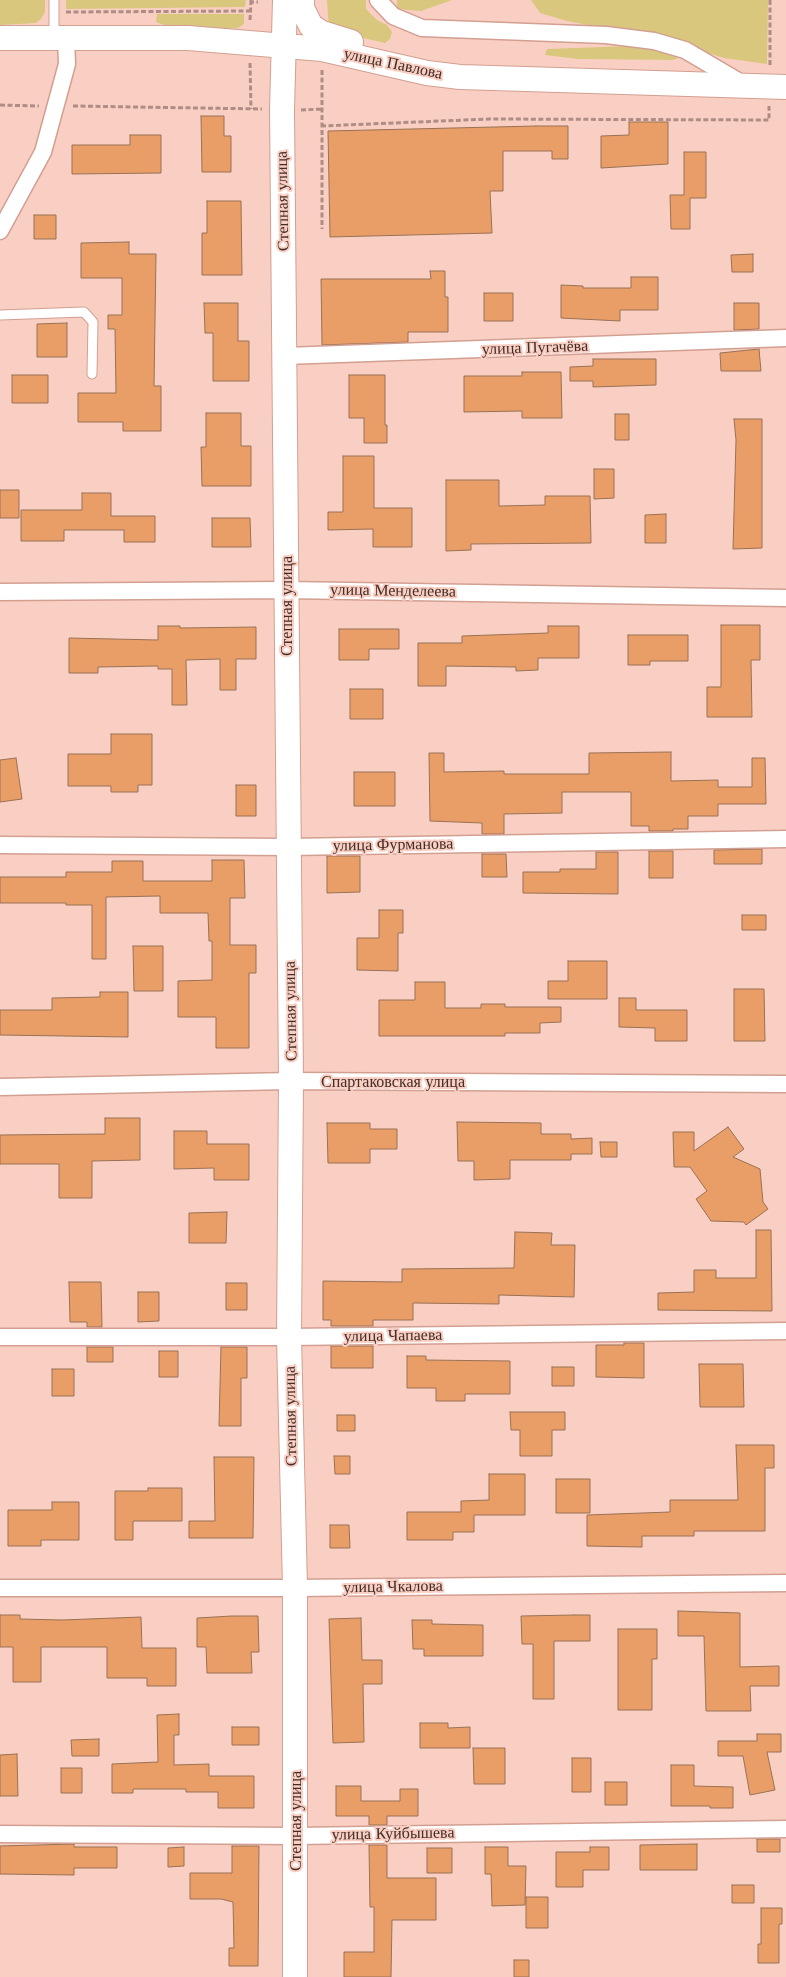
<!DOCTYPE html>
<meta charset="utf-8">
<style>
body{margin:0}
canvas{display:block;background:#facfc3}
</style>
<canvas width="786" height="1977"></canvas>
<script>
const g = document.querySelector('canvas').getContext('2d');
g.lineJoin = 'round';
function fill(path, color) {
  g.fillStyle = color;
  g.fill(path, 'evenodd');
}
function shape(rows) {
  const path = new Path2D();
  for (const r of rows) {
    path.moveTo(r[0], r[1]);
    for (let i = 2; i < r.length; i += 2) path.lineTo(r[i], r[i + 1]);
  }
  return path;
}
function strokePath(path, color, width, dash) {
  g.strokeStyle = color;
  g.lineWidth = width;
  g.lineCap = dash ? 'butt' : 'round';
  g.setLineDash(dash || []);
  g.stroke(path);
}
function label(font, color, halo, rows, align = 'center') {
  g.font = font + ' "Libre Baskerville",serif';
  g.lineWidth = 4;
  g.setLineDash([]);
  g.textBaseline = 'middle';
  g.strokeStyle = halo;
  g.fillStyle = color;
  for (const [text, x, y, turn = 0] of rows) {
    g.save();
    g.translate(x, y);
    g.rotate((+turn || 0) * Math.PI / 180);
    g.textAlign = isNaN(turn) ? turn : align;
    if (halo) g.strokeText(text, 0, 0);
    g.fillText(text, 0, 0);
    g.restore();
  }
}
fill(shape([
 [0,0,45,0,45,12,41,19,36,23,0,25],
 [66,0,246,0,245,7,66,9],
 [327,0,366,0,366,9,377,20,387,25,392,32,390,39,385,43,329,30],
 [397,0,452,0,421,11,397,9],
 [531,0,768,0,767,64,724,58,668,40,567,21,540,13],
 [157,14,244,14,244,24,238,28,227,29,170,27,156,22],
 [631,46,661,48,681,57,673,60,578,59,545,55,547,49]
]), '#d9c77d');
const building = shape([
 [201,116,224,116,224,136,231,136,231,172,202,172,201,116],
 [629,122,668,122,668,164,601,168,601,136,629,135,629,122],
 [536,126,568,126,568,159,552,159,552,151,503,151,503,191,490,191,492,233,330,237,328,131,536,126],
 [130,135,161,135,161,173,72,174,72,145,130,145,130,135],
 [684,152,706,152,706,198,690,198,690,229,671,229,670,195,684,195,684,152],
 [207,201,241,201,242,275,202,275,202,233,207,233,207,201],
 [34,215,56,215,56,239,34,239,34,215],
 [129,242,129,254,156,254,154,386,161,386,161,431,123,431,123,422,78,422,78,393,116,393,115,329,108,329,108,315,122,315,122,278,81,278,81,243,129,242],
 [753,254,753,272,732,272,731,255,753,254],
 [430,271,445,271,445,297,448,297,448,332,408,332,408,342,322,345,321,279,431,279,430,271],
 [631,277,658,277,658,310,620,310,620,321,561,318,561,285,583,286,583,288,631,288,631,277],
 [484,293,513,293,513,321,484,321,484,293],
 [204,303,238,303,238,341,249,341,249,381,213,381,213,333,205,333,204,303],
 [734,303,759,303,759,329,734,330,734,303],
 [67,323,67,357,37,357,37,324,67,323],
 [759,349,761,371,721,371,720,353,759,349],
 [593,359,656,359,656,385,593,387,593,381,570,381,570,367,593,366,593,359],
 [522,372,561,372,562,418,522,418,522,411,464,412,464,376,522,376,522,372],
 [12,375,48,375,48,403,12,403,12,375],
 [349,375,385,375,385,425,387,425,387,443,364,443,364,418,349,418,349,375],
 [206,413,241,413,241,446,251,446,251,486,202,486,201,447,206,447,206,413],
 [615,414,629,414,629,440,615,440,615,414],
 [734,419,762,419,762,548,733,549,736,440,734,419],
 [343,456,374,456,374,508,412,508,412,547,373,547,373,529,328,530,328,512,343,512,343,456],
 [594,469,614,469,614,498,594,499,594,469],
 [446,480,499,480,499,506,545,505,545,496,590,496,591,543,471,544,471,550,446,551,446,480],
 [0,490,19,490,19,518,0,518,0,490],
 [82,493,111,493,111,516,155,516,155,542,124,542,124,530,64,530,64,541,21,541,21,510,82,510,82,493],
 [666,514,666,543,645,543,645,515,666,514],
 [212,518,250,518,251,547,212,547,212,518],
 [721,625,760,625,760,660,751,660,752,717,707,717,707,687,721,687,721,625],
 [158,626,180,626,180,628,256,627,256,659,236,659,236,690,220,690,220,659,186,660,187,705,172,705,172,669,158,669,158,666,98,667,98,673,69,673,69,638,158,640,158,626],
 [548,626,579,626,579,658,538,658,538,670,516,671,516,667,446,666,446,686,418,686,418,643,462,643,462,636,548,633,548,626],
 [339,629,399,629,399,649,369,649,369,660,339,660,339,629],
 [628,635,688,635,688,661,650,661,650,665,628,665,628,635],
 [350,689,383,689,383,719,350,719,350,689],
 [111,734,152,734,152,785,138,785,138,792,111,792,111,786,68,786,68,754,111,754,111,734],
 [671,752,671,781,718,780,718,787,752,787,752,758,765,758,766,804,718,804,718,816,688,816,688,829,673,829,673,831,649,831,649,826,631,826,631,792,562,792,562,813,504,814,504,834,482,834,482,823,430,821,429,753,444,753,444,772,504,771,504,774,589,774,589,753,671,752],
 [16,758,22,799,0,802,0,760,16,758],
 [354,772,395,772,395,806,354,806,354,772],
 [236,785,256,785,256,816,236,816,236,785],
 [762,849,762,864,714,864,714,850,762,849],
 [649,851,673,851,673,878,649,878,649,851],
 [596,852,618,852,618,894,523,893,523,872,560,872,560,869,596,869,596,852],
 [482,854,506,854,507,877,482,877,482,854],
 [327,856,360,856,360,892,327,893,327,856],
 [212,860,244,860,245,898,230,898,230,945,256,945,256,973,249,973,249,1048,216,1048,216,1017,178,1017,178,981,212,980,212,941,209,941,208,913,160,913,160,896,106,897,106,959,92,959,92,905,66,905,66,903,0,903,0,877,66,877,66,872,112,872,112,861,143,861,143,881,212,881,212,860],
 [379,910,403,910,403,933,398,933,398,971,357,970,357,938,379,938,379,910],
 [742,915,766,915,766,930,742,930,742,915],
 [133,946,163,946,163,991,134,991,133,946],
 [568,961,607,961,607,999,548,999,548,981,568,981,568,961],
 [415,982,445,982,445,1008,481,1008,481,1004,505,1004,505,1007,561,1007,561,1022,540,1023,540,1033,505,1033,505,1036,379,1036,379,1000,415,1000,415,982],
 [734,989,764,989,765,1041,734,1041,734,989],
 [100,992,128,992,128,1037,0,1035,0,1010,52,1010,52,998,100,997,100,992],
 [619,998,636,998,636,1010,687,1010,687,1041,655,1041,655,1028,619,1027,619,998],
 [105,1118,140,1118,140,1160,92,1161,92,1198,59,1198,59,1164,0,1164,0,1135,105,1134,105,1118],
 [457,1122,541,1123,541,1134,571,1134,571,1139,592,1138,592,1154,571,1154,571,1160,510,1160,510,1179,474,1180,474,1161,458,1161,457,1122],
 [327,1123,370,1123,370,1129,397,1129,397,1149,370,1149,370,1163,328,1163,327,1123],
 [728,1127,744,1149,733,1157,760,1169,763,1202,768,1209,746,1225,744,1222,711,1221,696,1199,707,1191,690,1167,674,1167,673,1132,694,1132,694,1151,728,1127],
 [174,1131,207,1131,207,1144,249,1144,249,1180,214,1180,214,1168,174,1169,174,1131],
 [600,1142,617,1142,617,1157,601,1157,600,1142],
 [227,1212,226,1243,189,1243,189,1213,227,1212],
 [756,1230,771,1230,772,1311,658,1310,658,1293,694,1292,694,1270,716,1270,716,1278,756,1278,756,1230],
 [515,1232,552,1233,551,1245,575,1245,574,1297,499,1295,499,1304,413,1303,413,1320,373,1320,373,1326,331,1326,331,1320,323,1320,323,1281,402,1282,402,1269,514,1268,515,1232],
 [69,1282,101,1282,102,1327,87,1327,87,1322,70,1322,69,1282],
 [226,1283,247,1283,247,1310,226,1310,226,1283],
 [138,1292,159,1292,159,1321,138,1322,138,1292],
 [624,1343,644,1343,644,1378,596,1377,596,1345,624,1345,624,1343],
 [331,1346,373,1346,373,1368,331,1368,331,1346],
 [87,1347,113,1347,113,1362,87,1362,87,1347],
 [221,1347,247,1347,247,1378,241,1378,241,1426,219,1426,221,1347],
 [159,1351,178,1351,178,1377,159,1377,159,1351],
 [407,1356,426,1356,426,1360,510,1361,510,1394,465,1394,465,1401,436,1401,436,1388,407,1388,407,1356],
 [699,1364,743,1364,744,1407,700,1407,699,1364],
 [552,1367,574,1367,574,1386,552,1386,552,1367],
 [52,1369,74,1369,74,1396,52,1396,52,1369],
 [510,1412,565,1412,565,1430,552,1430,552,1456,520,1456,520,1430,511,1430,510,1412],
 [337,1415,355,1415,355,1431,337,1431,337,1415],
 [736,1445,774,1445,774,1468,765,1468,765,1531,694,1531,694,1536,642,1536,642,1547,587,1546,587,1515,670,1512,670,1500,738,1500,736,1445],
 [334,1456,350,1456,350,1474,335,1474,334,1456],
 [214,1457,254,1457,253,1538,189,1538,189,1521,215,1521,214,1457],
 [489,1474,525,1474,525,1515,474,1515,474,1532,453,1532,453,1540,407,1540,407,1512,461,1512,461,1501,489,1500,489,1474],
 [556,1479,590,1479,590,1513,556,1513,556,1479],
 [148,1488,182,1488,182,1521,133,1521,133,1540,115,1540,115,1491,148,1491,148,1488],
 [52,1502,79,1502,79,1540,41,1540,41,1546,8,1546,8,1510,52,1510,52,1502],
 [330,1525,349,1525,350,1548,330,1548,330,1525],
 [678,1611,740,1613,740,1667,779,1666,779,1686,750,1686,751,1711,706,1711,704,1636,678,1636,678,1611],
 [0,1615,20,1615,20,1619,62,1620,141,1617,142,1648,176,1648,176,1686,147,1686,147,1678,107,1678,107,1647,41,1647,41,1682,13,1682,13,1647,0,1647,0,1615],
 [574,1615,590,1615,590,1641,554,1641,554,1699,533,1699,533,1644,522,1644,521,1616,574,1615],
 [232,1616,258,1616,259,1652,251,1652,252,1673,207,1673,206,1647,197,1647,197,1618,232,1616],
 [361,1618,362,1660,382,1660,382,1684,363,1684,364,1742,333,1743,329,1619,361,1618],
 [412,1620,432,1620,432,1624,483,1625,483,1656,424,1656,424,1649,413,1649,412,1620],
 [618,1629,657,1629,657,1659,652,1659,652,1710,618,1710,618,1629],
 [179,1714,179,1735,174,1735,174,1765,209,1764,209,1776,254,1776,254,1808,218,1808,218,1792,186,1792,186,1789,133,1789,133,1793,112,1793,112,1764,158,1762,157,1715,179,1714],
 [420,1723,448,1723,448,1728,470,1727,470,1748,420,1748,420,1723],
 [232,1727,259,1727,259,1745,232,1745,232,1727],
 [757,1734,781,1734,781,1752,767,1752,775,1790,750,1795,743,1756,718,1756,718,1741,757,1741,757,1734],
 [99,1739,99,1756,72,1756,71,1740,99,1739],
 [473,1748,505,1748,505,1784,474,1784,473,1748],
 [17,1754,18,1796,0,1796,0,1755,17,1754],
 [572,1758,591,1758,591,1792,572,1792,572,1758],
 [671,1765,694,1765,694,1786,733,1787,733,1808,710,1808,710,1806,671,1806,671,1765],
 [61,1768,82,1768,82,1793,61,1793,61,1768],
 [605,1782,627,1782,627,1805,605,1805,605,1782],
 [336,1786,361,1786,361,1801,400,1801,400,1789,418,1789,418,1816,387,1816,387,1825,369,1825,369,1816,336,1816,336,1786],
 [757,1839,780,1839,780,1852,757,1852,757,1839],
 [74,1844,74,1847,117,1847,117,1868,74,1868,74,1875,0,1874,0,1846,74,1844],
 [697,1844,697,1870,640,1870,640,1845,697,1844],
 [369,1845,387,1845,387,1878,436,1878,436,1920,392,1920,391,1977,344,1977,344,1952,374,1952,374,1907,370,1907,369,1845],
 [232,1846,259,1846,258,1966,229,1966,229,1948,234,1948,233,1902,221,1899,190,1899,190,1873,232,1873,232,1846],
 [184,1847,184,1866,168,1867,168,1848,184,1847],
 [485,1847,508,1847,508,1866,526,1866,525,1905,492,1906,491,1874,485,1874,485,1847],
 [590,1847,609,1847,609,1870,583,1870,583,1887,556,1887,556,1852,590,1852,590,1847],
 [427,1848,452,1848,452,1873,427,1873,427,1848],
 [732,1885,754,1885,754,1903,732,1903,732,1885],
 [526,1897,548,1897,548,1928,526,1928,526,1897],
 [761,1908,782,1908,782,1924,779,1924,779,1963,758,1963,758,1944,761,1944,761,1908],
 [514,1960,529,1960,529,1977,514,1977,514,1960]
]);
fill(building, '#e99e68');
strokePath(building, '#997155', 1);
const lane = shape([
 [54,37,54,0],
 [0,315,84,312,93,322,92,374]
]);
const street = shape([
 [378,0,393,16,422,28,606,35,654,41,685,50,743,84],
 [0,231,43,152,67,64,66,38],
 [285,356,786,338],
 [0,592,286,590,786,598],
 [0,845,289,847,786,839],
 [0,1087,291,1081,786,1084],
 [0,1337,289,1337,786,1331],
 [0,1588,295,1588,786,1583],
 [0,1834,296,1836,786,1829]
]);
const secondary = shape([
 [285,0,282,110,291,1081,289,1337,295,1588,295,1977],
 [302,0,302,8,311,26,322,33,351,42],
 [0,38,188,38,322,49,427,73,460,77,786,87]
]);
strokePath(lane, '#d29f91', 11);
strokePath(street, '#d29f91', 19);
strokePath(secondary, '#d29f91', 26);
strokePath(shape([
 [251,0,251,2,258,2],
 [770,0,770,67],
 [66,12,251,11],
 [250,20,251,2],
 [250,63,251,109],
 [322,70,322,229],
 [0,105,39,106],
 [73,106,262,109],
 [301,110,321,109],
 [321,126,489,119,769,120,769,106]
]), '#af8d84', 3, [5, 2.5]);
strokePath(lane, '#fff', 9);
strokePath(street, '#fff', 16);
strokePath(secondary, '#fff', 24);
label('16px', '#422d27', '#facfc3', [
 ["улица Павлова",393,64,12],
 ["Степная улица",283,201,-91],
 ["улица Пугачёва",535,348,-2],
 ["улица Менделеева",393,591,1],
 ["Степная улица",287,606,-90],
 ["улица Фурманова",393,845,-1],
 ["Степная улица",291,1011,-91],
 ["Спартаковская улица",393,1082],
 ["улица Чапаева",393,1336,-1],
 ["Степная улица",291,1416,-91],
 ["улица Чкалова",393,1587,-1],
 ["Степная улица",296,1821,-90],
 ["улица Куйбышева",393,1834,-1]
]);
</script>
